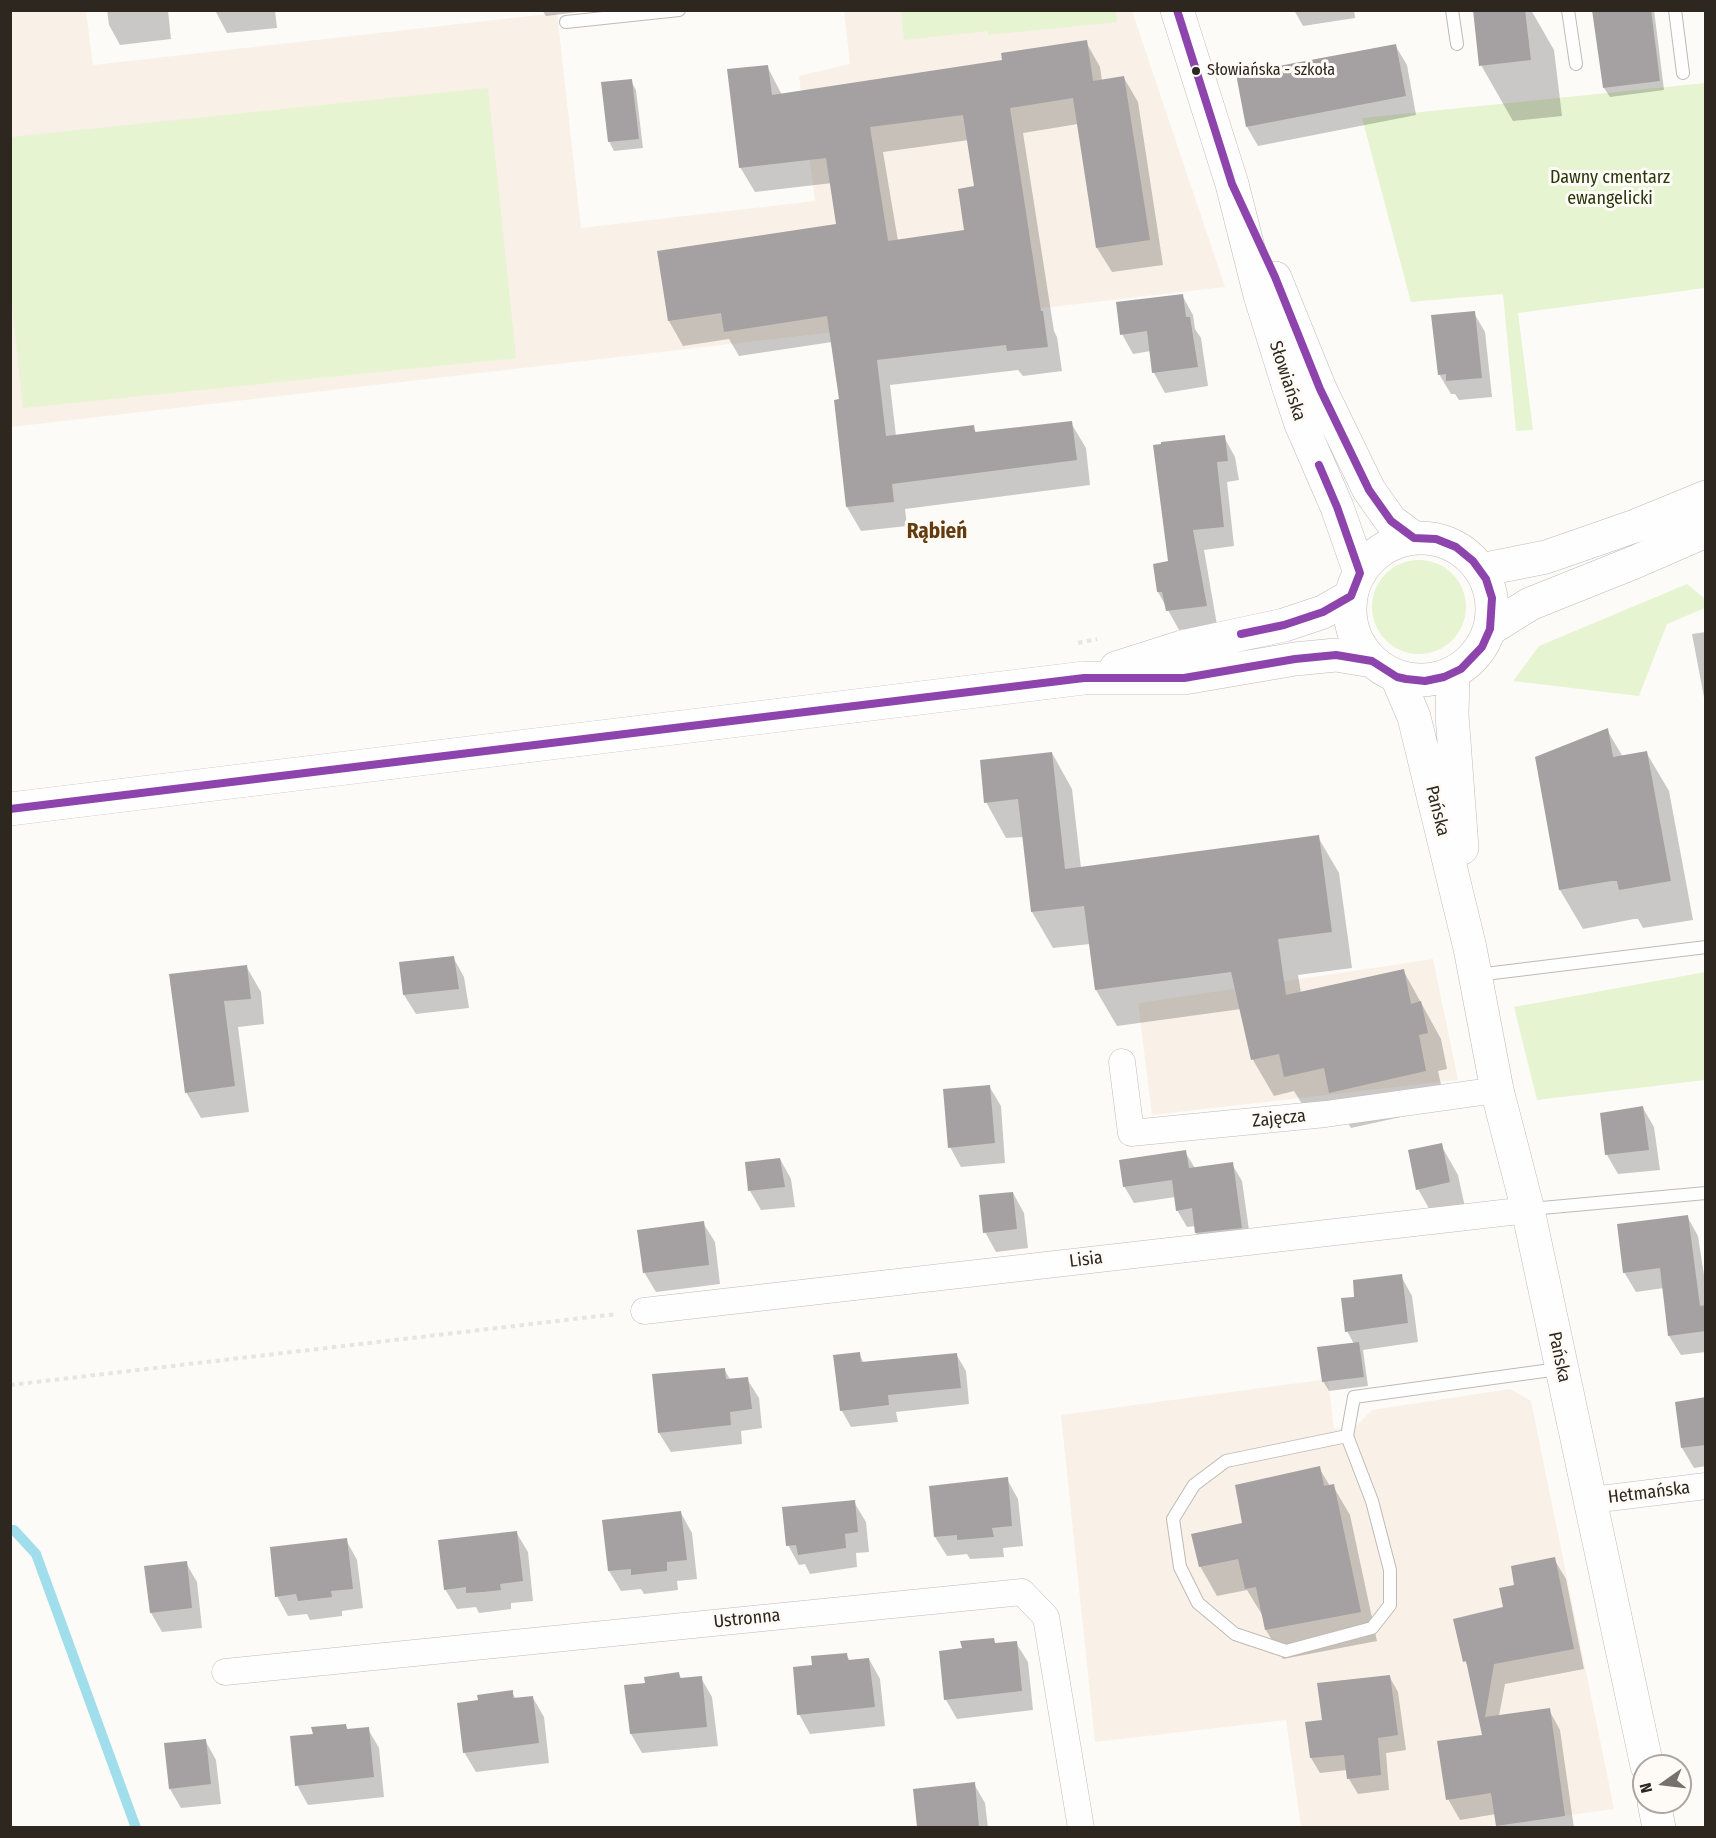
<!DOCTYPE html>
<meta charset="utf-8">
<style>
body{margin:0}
#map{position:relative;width:1716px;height:1838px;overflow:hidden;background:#fdfbf8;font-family:"Fira Sans Condensed",sans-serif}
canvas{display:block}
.frame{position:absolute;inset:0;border:12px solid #2e2720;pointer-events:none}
.north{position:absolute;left:1632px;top:1754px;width:60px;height:60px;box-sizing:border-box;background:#fefbf7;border:2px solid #aba6a1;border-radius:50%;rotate:256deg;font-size:16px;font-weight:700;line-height:24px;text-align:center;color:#2e2720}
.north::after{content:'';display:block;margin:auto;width:21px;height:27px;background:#76716c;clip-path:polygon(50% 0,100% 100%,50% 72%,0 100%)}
</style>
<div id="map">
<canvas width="1716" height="1838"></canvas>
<div class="frame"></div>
<div class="north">N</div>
</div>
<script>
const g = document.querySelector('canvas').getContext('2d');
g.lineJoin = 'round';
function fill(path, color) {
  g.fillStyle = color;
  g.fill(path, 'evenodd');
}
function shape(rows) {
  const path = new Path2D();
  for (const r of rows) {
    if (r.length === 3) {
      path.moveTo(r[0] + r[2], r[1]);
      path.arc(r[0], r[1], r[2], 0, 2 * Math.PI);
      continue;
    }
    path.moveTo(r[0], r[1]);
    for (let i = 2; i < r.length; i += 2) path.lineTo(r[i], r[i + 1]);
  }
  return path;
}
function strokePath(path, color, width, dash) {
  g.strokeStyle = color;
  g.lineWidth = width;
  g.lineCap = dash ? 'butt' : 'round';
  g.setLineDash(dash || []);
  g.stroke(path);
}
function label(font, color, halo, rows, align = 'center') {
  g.font = font + ' "Fira Sans Condensed",sans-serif';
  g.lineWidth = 6;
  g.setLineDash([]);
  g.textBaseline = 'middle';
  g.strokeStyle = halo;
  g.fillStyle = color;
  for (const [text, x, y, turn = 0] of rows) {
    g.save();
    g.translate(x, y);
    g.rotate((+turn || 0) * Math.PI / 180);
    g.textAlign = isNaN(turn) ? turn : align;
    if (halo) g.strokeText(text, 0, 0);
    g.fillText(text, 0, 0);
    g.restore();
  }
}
fill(shape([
 [10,11,86,11,93,65,557,13,581,228,815,201,799,76,850,64,844,11,1132,11,1225,287,11,427],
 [1433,959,1458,1080,1152,1115,1138,1003],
 [1328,1379,1334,1429,1357,1425,1372,1410,1510,1389,1531,1401,1614,1809,1473,1828,1301,1827,1286,1720,1095,1742,1061,1415]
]), '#f9f0e7');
fill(shape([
 [901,11,1116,11,1117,22,988,35,988,31,904,40],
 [1705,83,1705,288,1518,313,1533,430,1516,431,1503,294,1411,302,1362,118],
 [488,88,516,358,23,408,10,285,11,137],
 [1419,607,47],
 [1687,584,1705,599,1705,608,1667,624,1639,696,1513,681,1539,646],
 [1705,972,1705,1080,1537,1100,1514,1007]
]), '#e6f4d1');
fill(shape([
 [107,10,168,10,171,39,120,45,109,25],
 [215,10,275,10,277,28,227,33],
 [542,10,595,10,546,16],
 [1294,10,1354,10,1355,18,1303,26],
 [1474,10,1531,10,1554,50,1562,116,1513,121,1481,65],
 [1594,10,1654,10,1664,90,1610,97,1604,88],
 [1086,42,1100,67,1102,81,1124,78,1138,102,1163,265,1112,272,1097,248,1078,124,1023,133,1054,331,1057,337,1062,371,1023,376,1018,370,890,385,896,436,973,427,977,434,1071,423,1086,448,1090,485,905,509,907,526,861,531,847,507,840,401,832,342,739,356,729,339,683,346,669,321,659,253,838,225,832,183,755,192,740,167,767,66,782,95,1004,61],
 [969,140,976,188,966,231,898,241,883,152],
 [1395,45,1407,65,1416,115,1258,146,1247,127],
 [631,81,636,90,643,148,614,151,609,141],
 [1182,295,1193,315,1195,329,1201,338,1208,386,1165,393,1154,373,1151,351,1133,354,1122,334],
 [1474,313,1485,332,1492,397,1459,400,1455,394,1451,394,1439,374],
 [1224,437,1235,457,1239,480,1227,482,1234,546,1204,550,1217,625,1179,630,1158,592],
 [1706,632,1706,708,1692,634],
 [1607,730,1623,757,1646,752,1669,791,1693,920,1643,928,1638,919,1634,919,1583,929,1560,890],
 [1052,753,1072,789,1081,868,1318,837,1339,873,1352,968,1298,975,1301,993,1403,970,1441,1039,1447,1069,1438,1071,1446,1107,1351,1128,1338,1105,1307,1112,1294,1091,1274,1096,1253,1060,1241,1009,1117,1026,1096,990,1090,944,1053,948,1032,912,1023,837,1006,838,986,802],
 [453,957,464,977,469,1008,416,1014,404,995],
 [246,966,261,992,264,1024,238,1027,249,1112,201,1118,186,1092,171,975],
 [989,1086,1001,1106,1005,1163,961,1167,950,1147],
 [1643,1108,1654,1127,1660,1170,1618,1174,1607,1155,1602,1114],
 [1441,1145,1458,1175,1466,1212,1435,1219,1418,1189],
 [1185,1152,1195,1168,1232,1164,1242,1181,1251,1244,1206,1249,1196,1233,1195,1226,1187,1227,1177,1210,1176,1197,1134,1203,1124,1186],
 [780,1159,791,1179,795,1207,761,1210,750,1191],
 [1013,1193,1024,1213,1028,1248,996,1252,985,1232],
 [1687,1216,1698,1236,1706,1288,1706,1352,1681,1355,1669,1336,1664,1288,1636,1292,1624,1272],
 [703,1223,715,1242,720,1284,656,1292,644,1272],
 [1401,1276,1412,1296,1418,1342,1363,1350,1368,1386,1329,1391,1323,1381,1354,1344,1347,1331,1356,1298],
 [859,1354,864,1363,956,1354,966,1371,969,1404,896,1412,898,1422,851,1427,842,1411],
 [724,1369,731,1381,747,1379,759,1398,762,1428,741,1431,742,1444,671,1452,659,1433],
 [1706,1399,1706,1466,1694,1468,1682,1448,1676,1403],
 [1319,1468,1330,1486,1333,1486,1350,1515,1377,1641,1283,1659,1266,1630,1264,1618,1247,1590,1217,1596,1200,1566,1244,1525],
 [1007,1479,1018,1499,1023,1546,1003,1548,1004,1557,970,1559,967,1554,947,1556,935,1537],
 [854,1502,866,1522,869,1552,856,1553,857,1567,810,1574,805,1564,799,1565,788,1545],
 [681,1513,692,1533,697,1579,677,1581,678,1590,644,1594,641,1589,621,1591,609,1571,604,1521],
 [516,1532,528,1552,533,1601,511,1603,511,1609,479,1613,476,1607,457,1609,445,1589],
 [346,1540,357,1560,363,1608,342,1611,342,1616,310,1620,307,1614,288,1616,277,1596],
 [1554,1559,1566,1579,1584,1669,1505,1684,1499,1716,1549,1710,1560,1730,1574,1828,1499,1828,1496,1814,1460,1820,1448,1799,1484,1736,1470,1669,1465,1661,1505,1608,1516,1586],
 [186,1563,197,1582,202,1628,162,1632,151,1613],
 [993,1640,996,1645,1016,1643,1028,1662,1033,1710,957,1719,946,1700,963,1650],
 [846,1654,850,1661,869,1659,880,1679,885,1726,810,1734,799,1714,814,1666],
 [679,1674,682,1680,701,1678,712,1697,718,1746,642,1753,631,1734,646,1684],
 [1389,1676,1398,1692,1406,1750,1386,1753,1389,1790,1358,1794,1349,1779,1347,1770,1320,1773,1311,1758,1323,1721],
 [512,1692,516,1699,533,1698,544,1717,549,1763,476,1772,464,1752,479,1702],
 [345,1726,349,1731,368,1729,379,1748,384,1797,308,1805,297,1785,314,1735],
 [205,1740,216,1760,221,1804,181,1808,170,1789],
 [974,1784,985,1803,988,1828,918,1828,914,1790]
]), '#0003');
strokePath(shape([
 [10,1530,14,1530,36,1554,136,1828]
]), '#a1deeb', 10);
fill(shape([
 [1473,10,1525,10,1531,60,1479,66],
 [1592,10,1651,10,1660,81,1603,88],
 [1087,40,1093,81,1124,76,1150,240,1096,248,1073,98,1010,108,1041,311,1043,311,1048,347,1007,351,1006,345,877,360,886,436,974,425,975,432,1072,421,1077,460,892,484,894,502,846,507,834,400,839,399,827,316,724,332,721,313,668,321,657,251,836,224,826,158,739,168,727,69,768,65,772,95,1002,60,1001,53],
 [963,115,974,186,958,189,964,230,888,241,870,127],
 [1396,44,1406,96,1246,127,1236,74],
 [632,79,639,139,608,142,601,82],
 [1183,294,1186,317,1190,317,1198,367,1152,373,1147,331,1120,335,1116,302],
 [1475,311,1482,378,1446,381,1446,374,1438,375,1431,315],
 [1225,435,1228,461,1217,462,1224,527,1193,530,1207,606,1166,611,1162,592,1157,592,1153,564,1168,561,1153,445,1161,444,1161,442],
 [1608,728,1613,757,1647,751,1671,881,1619,890,1617,881,1611,881,1559,890,1535,757],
 [1052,752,1065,869,1319,835,1332,932,1278,939,1286,995,1404,969,1411,1004,1421,1001,1428,1033,1419,1035,1426,1071,1329,1093,1324,1068,1284,1077,1279,1054,1251,1060,1231,972,1095,990,1084,906,1031,912,1018,799,984,803,980,760],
 [454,956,459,989,403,995,399,962],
 [247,965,251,999,224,1001,235,1086,185,1093,169,974],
 [990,1085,995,1143,948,1148,943,1089],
 [1643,1106,1649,1150,1605,1155,1600,1113],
 [1442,1143,1450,1182,1416,1190,1408,1150],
 [1186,1150,1189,1168,1233,1162,1242,1228,1195,1233,1192,1208,1176,1211,1172,1180,1123,1187,1119,1160],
 [780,1158,785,1187,748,1191,745,1162],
 [1013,1192,1017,1229,983,1233,979,1195],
 [1688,1215,1700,1306,1706,1305,1706,1331,1668,1336,1660,1268,1623,1273,1617,1224],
 [704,1221,709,1265,643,1273,637,1230],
 [1402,1274,1408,1323,1345,1332,1341,1298,1354,1297,1353,1280],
 [1359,1342,1364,1377,1322,1382,1317,1347],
 [860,1352,861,1362,957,1353,961,1388,888,1395,889,1405,840,1411,833,1355],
 [725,1368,726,1379,748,1377,752,1409,730,1412,731,1425,658,1433,652,1374],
 [1706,1397,1706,1445,1681,1448,1675,1402],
 [1320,1466,1324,1486,1334,1484,1361,1612,1265,1630,1256,1587,1245,1589,1238,1559,1199,1567,1191,1534,1242,1523,1235,1485],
 [1008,1477,1012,1526,992,1528,994,1537,957,1540,957,1535,934,1537,929,1486],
 [855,1500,858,1532,845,1534,846,1548,798,1555,796,1545,786,1546,782,1507],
 [681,1511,687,1560,667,1562,667,1571,631,1575,631,1569,608,1571,602,1520],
 [517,1531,523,1581,500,1584,501,1590,483,1592,466,1593,466,1587,444,1590,438,1540],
 [347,1538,353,1589,331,1591,332,1597,298,1601,296,1594,275,1597,270,1547],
 [1555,1557,1574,1649,1494,1664,1485,1717,1550,1708,1565,1816,1496,1826,1491,1793,1446,1800,1437,1741,1482,1735,1466,1661,1463,1662,1453,1619,1503,1607,1499,1588,1514,1585,1511,1566],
 [187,1561,192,1608,150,1613,144,1566],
 [994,1638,995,1643,1017,1641,1022,1691,944,1700,939,1651,962,1648,960,1641],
 [847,1653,848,1660,869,1658,875,1707,797,1715,793,1667,812,1665,811,1656],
 [679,1672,680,1678,702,1676,707,1727,630,1734,624,1685,645,1683,644,1677],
 [1390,1675,1398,1735,1378,1738,1381,1775,1347,1779,1344,1755,1310,1758,1305,1722,1322,1720,1317,1683],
 [513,1690,513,1698,533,1696,539,1743,463,1753,457,1703,478,1700,477,1695],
 [346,1724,347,1729,369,1727,374,1777,295,1786,290,1736,313,1734,311,1727],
 [206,1739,211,1784,169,1789,164,1743],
 [975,1782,979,1827,917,1827,913,1789]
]), '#a5a0a1');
const lane = shape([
 [1452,10,1457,44],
 [1568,10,1576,64],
 [1675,10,1683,73],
 [566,22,679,10],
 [1477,975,1706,947],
 [1531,1209,1706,1193],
 [1347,1436,1372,1501,1390,1570,1390,1605,1372,1628,1286,1651,1235,1634,1198,1603,1180,1567,1173,1519,1194,1485,1226,1461,1347,1436,1354,1397,1544,1371,1562,1371]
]);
const street = shape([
 [1122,1062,1131,1133,1326,1114,1497,1090],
 [644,1311,1528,1210],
 [1592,1500,1706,1486],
 [225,1672,1022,1592,1046,1617,1081,1828]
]);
const secondary = shape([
 [1177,10,1232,184,1260,295,1289,388,1301,424,1337,507,1360,573],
 [1275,278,1320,389,1369,490,1391,521,1414,538],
 [1421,609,71],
 [1481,570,1546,557,1635,526,1706,497],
 [1490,629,1530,604,1635,562,1706,531],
 [1116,668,1182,647,1284,625,1323,612,1351,596],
 [1453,673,1452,715,1462,848],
 [1397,677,1414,717,1470,948,1497,1090,1528,1210,1647,1766],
 [10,809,1084,678,1184,678,1295,659,1336,655,1372,661],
 [1654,1802,1659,1828]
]);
strokePath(lane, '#bebbb6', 14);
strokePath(street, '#bebbb6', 27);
strokePath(secondary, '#bebbb6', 34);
strokePath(shape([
 [1078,643,1097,639],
 [10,1385,617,1314]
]), '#e6e5e4', 4, [4.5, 4.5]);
strokePath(lane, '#fffefe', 12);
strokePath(street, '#fffefe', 26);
strokePath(secondary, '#fffefe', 33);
strokePath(shape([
 [1241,634,1284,625,1323,612,1351,596,1360,573,1337,507,1319,465],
 [10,809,1084,678,1184,678,1295,659,1336,655,1372,661,1397,677,1406,679,1425,681,1444,677,1461,669,1482,647,1490,629,1492,598,1486,579,1473,561,1456,547,1436,539,1414,538,1391,521,1369,490,1320,389,1275,277,1232,184,1177,10]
]), '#8e44ad', 8);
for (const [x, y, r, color] of [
 [1196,71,5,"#2e2720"]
]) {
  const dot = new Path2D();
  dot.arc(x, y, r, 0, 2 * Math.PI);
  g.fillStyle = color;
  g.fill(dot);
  strokePath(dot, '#fefbf7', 2);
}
label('16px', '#2e2720', '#fefbf7', [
 ["Słowiańska - szkoła",1207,71]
], 'left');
label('18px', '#28380a', '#fefbf7', [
 ["Dawny cmentarz",1610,178],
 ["ewangelicki",1610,199]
]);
label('18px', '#2e2720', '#fefbf7', [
 ["Słowiańska",1287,381,72],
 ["Pańska",1437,811,76],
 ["Zajęcza",1279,1119,-6],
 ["Lisia",1086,1260,-7],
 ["Pańska",1559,1357,78],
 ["Hetmańska",1649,1493,-7],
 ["Ustronna",747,1619,-6]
]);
label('bold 21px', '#633b0d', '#fefbf7', [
 ["Rąbień",937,532]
]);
</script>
